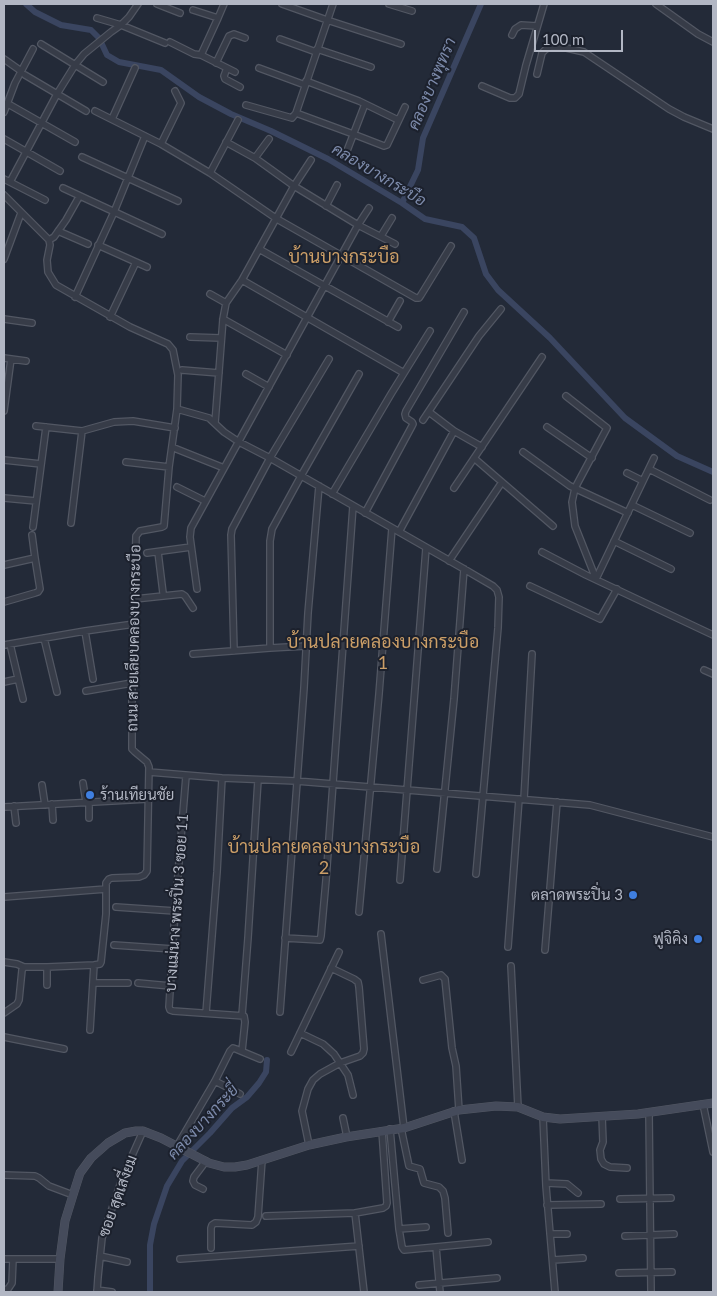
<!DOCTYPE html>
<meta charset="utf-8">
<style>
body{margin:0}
#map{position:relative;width:717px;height:1296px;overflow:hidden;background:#232a38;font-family:Lato,sans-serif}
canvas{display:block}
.frame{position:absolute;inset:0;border:5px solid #b2b7c4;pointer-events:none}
.scale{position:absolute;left:534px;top:30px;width:89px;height:22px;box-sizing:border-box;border:2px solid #b2b7c4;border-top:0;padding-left:6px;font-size:15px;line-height:18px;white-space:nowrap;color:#b2b7c4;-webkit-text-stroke:4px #1c212d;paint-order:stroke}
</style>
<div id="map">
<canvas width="717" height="1296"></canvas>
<div class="frame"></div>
<div class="scale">100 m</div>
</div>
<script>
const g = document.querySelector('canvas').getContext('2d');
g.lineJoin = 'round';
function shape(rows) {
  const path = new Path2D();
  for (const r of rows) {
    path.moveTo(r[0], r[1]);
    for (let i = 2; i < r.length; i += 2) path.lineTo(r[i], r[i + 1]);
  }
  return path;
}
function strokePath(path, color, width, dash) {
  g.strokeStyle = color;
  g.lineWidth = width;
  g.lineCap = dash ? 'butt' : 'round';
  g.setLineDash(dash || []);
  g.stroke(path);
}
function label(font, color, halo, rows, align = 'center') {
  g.font = font + ' Lato,Sarabun,sans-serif';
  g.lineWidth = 4;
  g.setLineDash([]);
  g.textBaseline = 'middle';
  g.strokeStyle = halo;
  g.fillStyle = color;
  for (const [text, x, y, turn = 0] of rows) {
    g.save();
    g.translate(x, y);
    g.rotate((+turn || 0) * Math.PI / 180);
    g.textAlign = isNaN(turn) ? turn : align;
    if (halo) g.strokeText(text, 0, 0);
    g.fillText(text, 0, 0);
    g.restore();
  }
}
strokePath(shape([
 [26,4,35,12,61,25,91,30,99,38,107,55,119,62,161,70,199,97,231,114,271,131,328,159,402,203,425,219,462,227,474,238,486,274,498,290,550,338,625,418,677,456,713,472],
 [402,203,418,170,423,138,481,4],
 [150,1292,150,1245,154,1224,167,1186,182,1161,210,1133,232,1108,247,1097,259,1083,266,1072,267,1060]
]), '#3a4560', 6);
const street = shape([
 [157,4,180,13],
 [282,4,327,20,401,44],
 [389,4,412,11],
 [656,4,698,34,713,42],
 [193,10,218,18],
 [97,18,121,25,165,43],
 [512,35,515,29,521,25,537,26],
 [280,39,316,52],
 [170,42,194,54,201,55,218,18,224,4],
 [41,44,103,82],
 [317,49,371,67],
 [201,55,235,72],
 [4,59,21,71],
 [216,63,229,36,234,34,245,38],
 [227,68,224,76,225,79,240,87],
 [259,68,305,85],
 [537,74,542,53,546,49,551,47,562,47,584,52,669,109,684,117,713,129],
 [25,75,86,111],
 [306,81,359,101,398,120],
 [482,86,510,98,515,98,519,94,526,65,544,4],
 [10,105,75,142],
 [246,105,292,118,296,113,333,4],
 [95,111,161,144,210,173,277,219,416,298,419,298,421,295,451,246],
 [4,112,15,83,33,49],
 [296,113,353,134,384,146,387,145,405,107],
 [112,119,135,68],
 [4,139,60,171],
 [226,142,255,158,294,186,358,225,395,244],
 [161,144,181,103,175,91],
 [345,156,365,104],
 [82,157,178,201],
 [255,158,269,139],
 [210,173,238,120],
 [4,179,45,200],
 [10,182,57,94,75,65,84,54,111,32,121,25,129,17,138,4],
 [63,188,162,234],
 [4,195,49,240,50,245,47,260,48,272,56,285,130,327,168,344,173,350,178,375,177,409,169,467,164,526,162,527,140,531,136,536,132,683,132,749,135,752,147,762,149,767,147,871,144,875,139,877,112,878,109,879,106,883,106,914,101,962,100,964,94,965,47,967,24,967,22,970,19,1000,17,1004,4,1013],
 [326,206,337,185],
 [58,231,88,244],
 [381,236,392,218],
 [49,240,54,237,66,220,79,197],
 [98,245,147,267],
 [259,249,398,327],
 [4,259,21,213],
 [242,280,404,373],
 [210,294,226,303],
 [75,297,114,212,145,136],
 [110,317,136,262],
 [4,319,32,323],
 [223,319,287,355],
 [388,322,400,301],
 [190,337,221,338],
 [4,358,26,361],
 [182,370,219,373],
 [246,374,269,387],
 [566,396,607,428,575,488,572,502,575,526,596,579],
 [177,409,209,418,224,432,239,442,270,458,464,569,493,586,497,590,499,597,498,628,476,874],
 [4,411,11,359],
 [429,412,454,431,482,447],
 [423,420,479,336,501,309],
 [215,423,223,319,226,303,242,280,294,186,311,160],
 [36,426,82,431,114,422,133,421,175,428],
 [547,427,592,458],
 [174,448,224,468],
 [523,452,570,486,628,513],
 [474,458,553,526],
 [4,460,41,464],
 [126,462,169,467],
 [649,469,710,500],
 [627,473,643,481],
 [177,487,205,501],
 [454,488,542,357],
 [332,494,391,394,430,331],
 [4,498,36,501],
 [632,505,690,533],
 [365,513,412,426,413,424,412,422,406,418,405,414,406,411,464,312],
 [71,523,82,431],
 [33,527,46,427],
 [399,532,454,431],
 [32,535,35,558],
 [614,541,671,569],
 [158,552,163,593],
 [542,552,586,575,713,635],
 [147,553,191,547],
 [449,561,502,482],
 [4,565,35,558,40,589,38,592,35,593,4,602],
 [596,579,654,458],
 [530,586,600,619,617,589],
 [197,589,190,537,191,528,358,225,369,208],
 [135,599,182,594,185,596,193,608],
 [85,631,93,679],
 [44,638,57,692],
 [10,644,23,699],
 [4,645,85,631,134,624],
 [270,648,270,541,272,529,301,476,359,374],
 [234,651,231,535,232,529,270,458,329,359],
 [193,654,270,648,306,646],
 [704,670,713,674],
 [4,682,18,679],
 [86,691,132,683],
 [149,772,222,778,296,781,407,790,590,805,713,837],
 [186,776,175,911,169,1007,170,1010,173,1011,244,1016,245,1022,242,1051],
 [83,783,86,802],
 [42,785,45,805],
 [524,799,532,654],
 [89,802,89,818],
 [52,804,53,820],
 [14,806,16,823],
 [4,807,148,799],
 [437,869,454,699,464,569],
 [400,880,426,548],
 [4,897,106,889],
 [116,907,175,911],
 [359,912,379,694,392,528],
 [381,934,404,1128],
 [285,938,320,940,321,936,326,880,353,506],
 [114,945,173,949],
 [508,947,519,799],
 [545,950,557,802],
 [4,962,17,964,24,967],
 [511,966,518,1107],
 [423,980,441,975,445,979,452,1048,456,1066,459,1110],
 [93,983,128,983],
 [138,983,171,986],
 [47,985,47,967],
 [280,1012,304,688,308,613,319,486],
 [206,1013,217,872,222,778],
 [242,1015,248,938,258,780],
 [90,1030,94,965],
 [300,1033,323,1044,334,1054,348,1075,353,1095],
 [4,1037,64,1049],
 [291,1052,339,952],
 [215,1081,240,1094],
 [703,1104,713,1152],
 [454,1111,462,1160],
 [649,1113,651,1292],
 [602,1116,603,1142,600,1150,601,1159,604,1164,610,1167,627,1168],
 [543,1117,546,1186,555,1292],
 [343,1118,347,1137],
 [401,1128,409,1166,420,1169,424,1183,439,1187,443,1191,445,1198,448,1233],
 [390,1129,399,1229,402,1247,404,1250,488,1242],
 [309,1145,302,1111,308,1089,313,1080,320,1074,340,1063,360,1056,363,1053,364,1049,359,987,358,982,354,979,331,968],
 [177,1146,215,1081,230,1051,233,1048,236,1049,260,1059],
 [4,1175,35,1176,39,1178,49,1186,73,1195],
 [546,1183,567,1184,578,1193],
 [203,1189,195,1185,193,1181,194,1177,206,1161],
 [620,1199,671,1198],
 [547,1205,601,1204],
 [266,1216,355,1213],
 [399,1229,426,1227],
 [550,1234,567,1234],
 [625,1236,674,1234],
 [436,1247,440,1292],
 [211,1248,211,1228,212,1225,215,1223,252,1225,256,1222,258,1217,262,1160],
 [100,1256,127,1262],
 [4,1259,60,1259],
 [180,1259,359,1246],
 [553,1260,583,1258],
 [619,1273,672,1272],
 [419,1285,497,1278],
 [4,1290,8,1289,12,1283,13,1259],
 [97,1290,112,1292],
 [97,1292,98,1277,102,1238,123,1176,143,1131],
 [364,1292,355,1213,383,1208,386,1206,387,1203,382,1131]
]);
const secondary = shape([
 [58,1292,60,1259,65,1221,73,1195,80,1173,91,1158,108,1143,125,1133,136,1131,143,1131,161,1138,209,1163,224,1167,235,1167,247,1165,309,1145,346,1137,404,1128,459,1110,496,1106,518,1107,543,1117,560,1119,638,1114,713,1103]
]);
strokePath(street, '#525763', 8);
strokePath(secondary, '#525763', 9);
strokePath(street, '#373c48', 5.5);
strokePath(secondary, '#454b5b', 8);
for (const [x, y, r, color] of [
 [90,795,5,"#3f7fe0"],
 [633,895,5,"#3f7fe0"],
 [698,939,5,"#3f7fe0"]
]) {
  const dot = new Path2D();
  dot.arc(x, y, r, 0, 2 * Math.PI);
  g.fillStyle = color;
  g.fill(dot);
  strokePath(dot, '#1c212d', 2);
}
label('15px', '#b2b7c4', '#1c212d', [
 ["ถนน สายเลียบคลองบางกระบือ",134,638,-89],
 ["บางแม่นาง พระปิ่น 3 ซอย 11",177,903,-86],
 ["ซอย สุดเสงี่ยม",118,1196,-70]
]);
label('15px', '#b2b7c4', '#1c212d', [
 ["ร้านเทียนชัย",100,795,"left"],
 ["ตลาดพระปิ่น 3",623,895],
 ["ฟูจิคิง",688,939]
], 'right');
label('italic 16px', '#7c8aaa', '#1c212d', [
 ["คลองบางพุทรา",432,84,-67],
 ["คลองบางกระบือ",379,175,31],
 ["คลองบางกระยี่",203,1122,-47]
]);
label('18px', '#cb9e67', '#1c212d', [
 ["บ้านบางกระบือ",344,257],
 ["บ้านปลายคลองบางกระบือ",383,642],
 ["1",383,663],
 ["บ้านปลายคลองบางกระบือ",324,847],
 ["2",324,868]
]);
</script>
